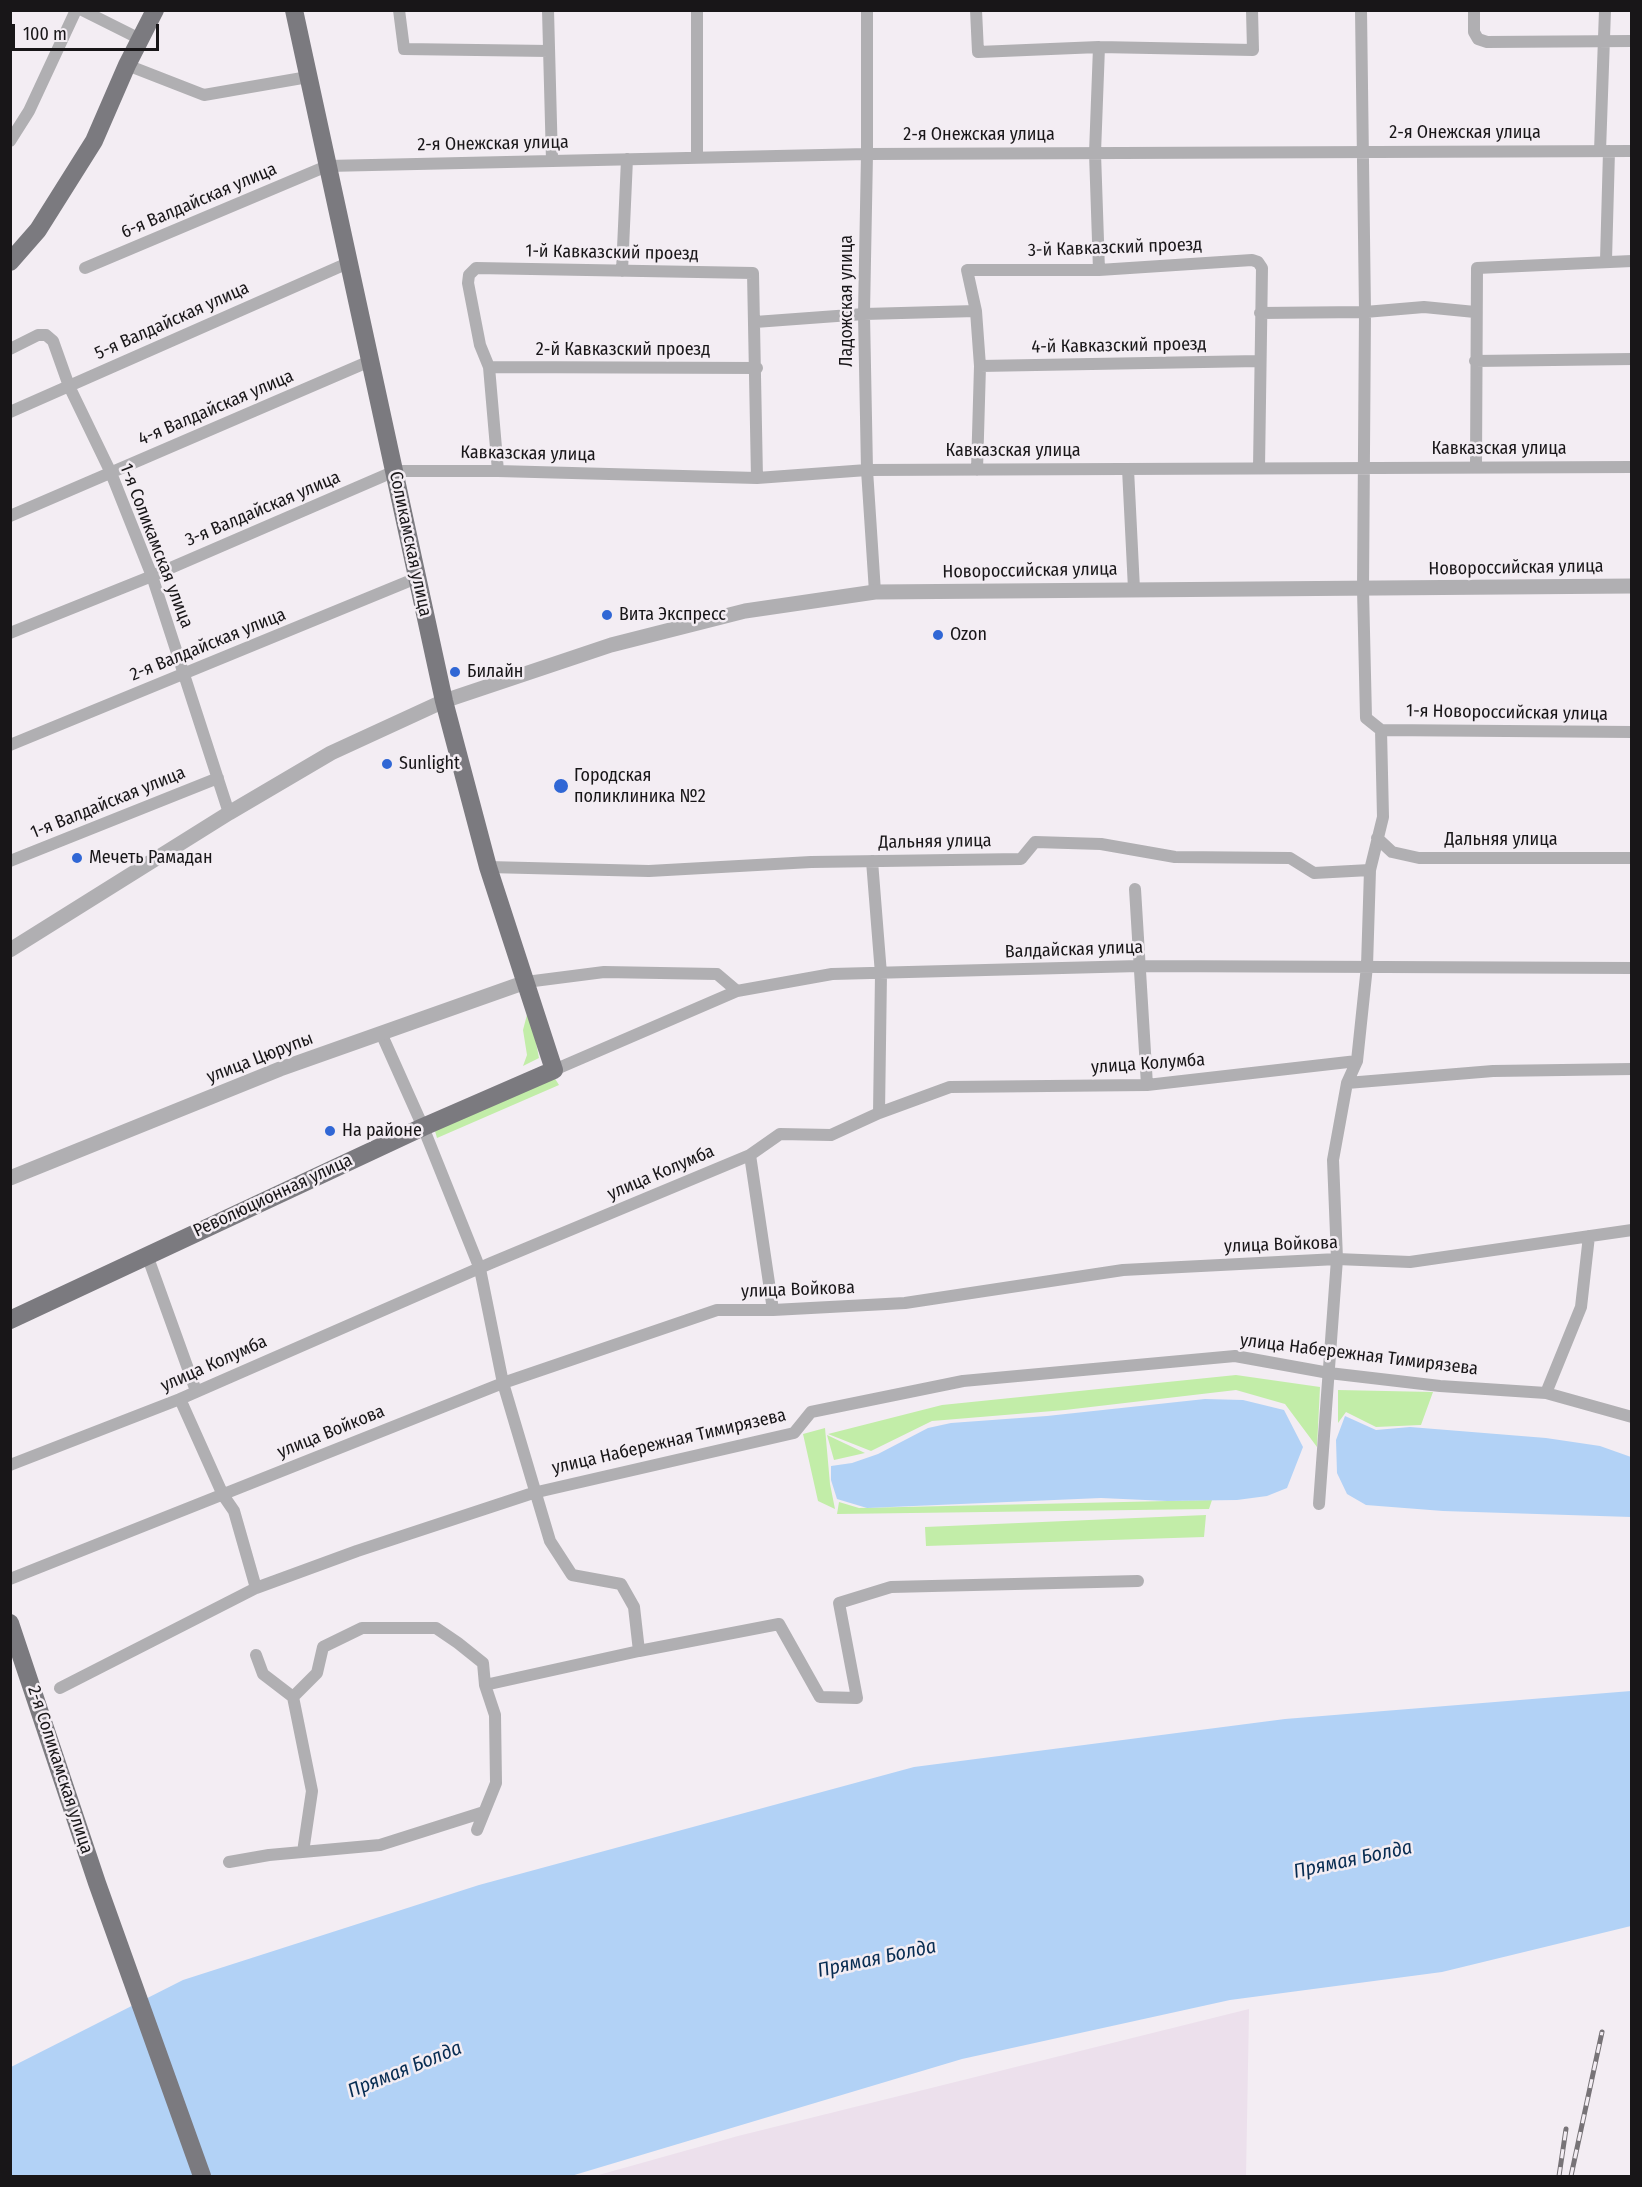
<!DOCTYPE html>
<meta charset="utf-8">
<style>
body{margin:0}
#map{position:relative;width:1642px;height:2187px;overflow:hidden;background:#f3edf3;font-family:"Fira Sans Condensed",sans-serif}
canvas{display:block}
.frame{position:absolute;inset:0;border:12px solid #181618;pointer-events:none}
.scale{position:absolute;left:12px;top:24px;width:147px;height:27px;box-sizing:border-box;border:3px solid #181618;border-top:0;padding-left:8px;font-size:18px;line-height:21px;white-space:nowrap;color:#181618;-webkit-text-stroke:4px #f3edf3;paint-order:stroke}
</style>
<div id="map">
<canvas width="1642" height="2187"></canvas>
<div class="frame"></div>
<div class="scale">100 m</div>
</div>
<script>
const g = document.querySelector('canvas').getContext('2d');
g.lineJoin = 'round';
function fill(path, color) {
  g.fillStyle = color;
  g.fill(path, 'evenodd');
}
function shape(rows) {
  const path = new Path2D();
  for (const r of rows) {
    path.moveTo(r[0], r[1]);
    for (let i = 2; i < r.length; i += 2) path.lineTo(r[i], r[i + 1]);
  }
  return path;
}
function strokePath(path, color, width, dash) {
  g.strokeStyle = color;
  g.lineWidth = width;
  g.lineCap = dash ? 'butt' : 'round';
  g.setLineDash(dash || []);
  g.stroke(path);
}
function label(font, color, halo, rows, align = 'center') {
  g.font = font + ' "Fira Sans Condensed",sans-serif';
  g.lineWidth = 5;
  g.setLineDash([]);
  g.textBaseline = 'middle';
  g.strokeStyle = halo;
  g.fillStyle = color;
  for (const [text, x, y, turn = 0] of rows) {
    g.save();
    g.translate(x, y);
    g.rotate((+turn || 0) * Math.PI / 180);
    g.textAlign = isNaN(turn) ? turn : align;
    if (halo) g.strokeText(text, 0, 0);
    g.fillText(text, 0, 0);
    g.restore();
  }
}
fill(shape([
 [1249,2009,1246,2176,595,2176,738,2136]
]), '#ece0ec');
fill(shape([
 [529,1007,539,1058,523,1066,527,1055,523,1030],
 [554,1077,559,1085,437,1138,435,1131],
 [1236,1375,1320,1387,1317,1447,1285,1404,1236,1390,1065,1410,932,1421,871,1451,828,1434,942,1405],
 [1338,1390,1433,1392,1421,1425,1376,1427,1346,1412,1338,1423],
 [825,1428,830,1484,835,1509,818,1501,803,1434],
 [827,1435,865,1453,834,1460],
 [1212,1500,1209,1509,837,1514,839,1502,859,1508],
 [1206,1515,1204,1537,926,1546,925,1527]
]), '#c2eda8');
fill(shape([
 [1205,1399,1243,1400,1284,1410,1303,1447,1287,1488,1267,1496,1237,1500,1167,1501,1101,1498,867,1508,837,1499,831,1480,831,1466,852,1463,878,1454,928,1428,951,1423,1047,1416],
 [1345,1416,1376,1430,1410,1427,1546,1438,1600,1446,1631,1457,1631,1517,1443,1511,1366,1505,1347,1494,1337,1473,1336,1440],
 [1631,1691,1631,1926,1442,1972,1230,2000,962,2059,571,2176,11,2176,11,2067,183,1980,479,1885,914,1767,1285,1719]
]), '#b2d2f6');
strokePath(shape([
 [82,10,140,39],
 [399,10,404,49,549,51],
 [548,10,552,161],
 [697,10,697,158],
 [867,10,867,154,864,314,867,470,875,592],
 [976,10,978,52,1099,47,1253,50,1252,10],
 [1474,10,1474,32,1478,39,1487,42,1632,41],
 [127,65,204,95,308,77],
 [10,141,29,111,76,10],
 [1600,151,1605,10],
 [1606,260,1609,151],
 [85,268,327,166,867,154,1632,151],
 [1099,270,1095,153,1099,47],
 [622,271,627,159],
 [1260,313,1365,312,1424,307,1475,312],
 [755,322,864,314,976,311],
 [10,349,38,335,46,335,53,341,69,386,111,473,152,576,229,813],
 [1475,361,1632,359],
 [980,366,1259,361],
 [489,367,757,368],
 [10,412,348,263],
 [1476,467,1477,268,1632,261],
 [1128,469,1134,589],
 [977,470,980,366,976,311,967,270,1099,270,1252,260,1258,262,1262,268,1259,468],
 [498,471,489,367,480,345,468,283,469,275,476,268,753,273,757,478],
 [10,516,370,361],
 [10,633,152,576,395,471,498,471,757,478,867,470,1632,467],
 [1381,730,1632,732],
 [10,745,419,577],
 [1377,838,1392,852,1419,858,1632,858],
 [10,861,218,778],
 [872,861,881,974,879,1113],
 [488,867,649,871,811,862,1021,859,1035,842,1101,844,1175,857,1290,858,1314,873,1370,870],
 [1135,889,1147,1085],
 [526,982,604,972,717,974,737,991,832,974,1139,966,1632,968],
 [381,1033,423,1127,480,1269,503,1383,550,1541,572,1575,621,1584,634,1607,639,1651],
 [554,1070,737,991],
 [1347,1083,1493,1071,1632,1069],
 [750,1155,773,1310],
 [147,1255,196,1391],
 [1546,1393,1581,1307,1589,1236],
 [180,1399,223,1495,234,1511,256,1588],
 [10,1465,180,1399,491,1263,750,1155,780,1134,831,1135,879,1113,950,1087,1147,1085,1357,1061],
 [1319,1504,1337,1259,1333,1160,1347,1083,1357,1061,1367,966,1370,870,1383,817,1381,730,1366,718,1363,589,1365,312,1361,10],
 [10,1579,503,1383,717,1310,773,1310,905,1303,1123,1270,1337,1259,1410,1262,1632,1230],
 [256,1655,263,1674,293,1697,312,1791,303,1852],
 [485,1685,639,1651,779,1624,820,1697,857,1698,839,1603,891,1587,1138,1581],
 [60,1688,256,1588,357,1551,533,1493,794,1433,811,1412,963,1381,1235,1356,1329,1373,1440,1386,1546,1393,1632,1417],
 [293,1697,317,1673,323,1647,362,1628,436,1628,458,1643,483,1663,485,1685,495,1715,496,1783,477,1830],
 [229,1862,269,1855,380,1845,484,1812]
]), '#b0afb2', 12);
strokePath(shape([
 [10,950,229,813,331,753,444,701,611,645,745,611,875,592,1632,586],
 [10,1178,280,1069,526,982]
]), '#b0afb2', 15);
strokePath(shape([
 [10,262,38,230,94,141,127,65,155,10],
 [10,1320,423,1127,554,1070,488,867,444,701,294,10],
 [10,1623,97,1883,202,2176]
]), '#7b7a7f', 18);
const rail = shape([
 [1559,2176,1566,2129],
 [1571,2176,1602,2032]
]);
strokePath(rail, '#777377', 5);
strokePath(rail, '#f3edf3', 3, [9]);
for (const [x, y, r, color] of [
 [607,615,6,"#3067d5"],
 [938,635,6,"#3067d5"],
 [455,672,6,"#3067d5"],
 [387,764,6,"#3067d5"],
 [561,786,8,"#3067d5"],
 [77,858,6,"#3067d5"],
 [330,1131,6,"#3067d5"]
]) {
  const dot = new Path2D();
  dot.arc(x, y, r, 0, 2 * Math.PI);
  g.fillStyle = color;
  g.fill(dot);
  strokePath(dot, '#f3edf3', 2);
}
label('18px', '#181618', '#f3edf3', [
 ["2-я Онежская улица",1465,133],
 ["2-я Онежская улица",979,135],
 ["2-я Онежская улица",493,144,-1],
 ["6-я Валдайская улица",199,201,-23],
 ["3-й Кавказский проезд",1115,248,-2],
 ["1-й Кавказский проезд",612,253,1],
 ["Ладожская улица",847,301,-90],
 ["5-я Валдайская улица",172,321,-24],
 ["4-й Кавказский проезд",1119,346,-1],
 ["2-й Кавказский проезд",623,350],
 ["4-я Валдайская улица",216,408,-23],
 ["Кавказская улица",1499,449],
 ["Кавказская улица",1013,451],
 ["Кавказская улица",528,454,1],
 ["3-я Валдайская улица",263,509,-23],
 ["Соликамская улица",410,544,78],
 ["1-я Соликамская улица",156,546,69],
 ["Новороссийская улица",1516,568,-1],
 ["Новороссийская улица",1030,571,-1],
 ["2-я Валдайская улица",208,645,-22],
 ["1-я Новороссийская улица",1507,713,1],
 ["1-я Валдайская улица",108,803,-22],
 ["Дальняя улица",1501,840],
 ["Дальняя улица",935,842,-1],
 ["Валдайская улица",1074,950,-2],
 ["улица Цюрупы",260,1058,-21],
 ["улица Колумба",1148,1064,-4],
 ["улица Колумба",661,1173,-23],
 ["Революционная улица",273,1196,-25],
 ["улица Войкова",1281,1245,-2],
 ["улица Войкова",798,1290,-2],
 ["улица Набережная Тимирязева",1359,1355,7],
 ["улица Колумба",214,1364,-24],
 ["улица Войкова",331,1432,-22],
 ["улица Набережная Тимирязева",669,1442,-13],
 ["2-я Соликамская улица",60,1770,72]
]);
label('18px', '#181618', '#f3edf3', [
 ["Вита Экспресс",619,615],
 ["Ozon",950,635],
 ["Билайн",467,672],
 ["Sunlight",399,764],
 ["Городская",574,776],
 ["поликлиника №2",574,797],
 ["Мечеть Рамадан",89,858],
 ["На районе",342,1131]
], 'left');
label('italic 20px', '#072c52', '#f3edf3', [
 ["Прямая Болда",1353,1860,-12],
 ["Прямая Болда",877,1959,-12],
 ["Прямая Болда",405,2070,-22]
]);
</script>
